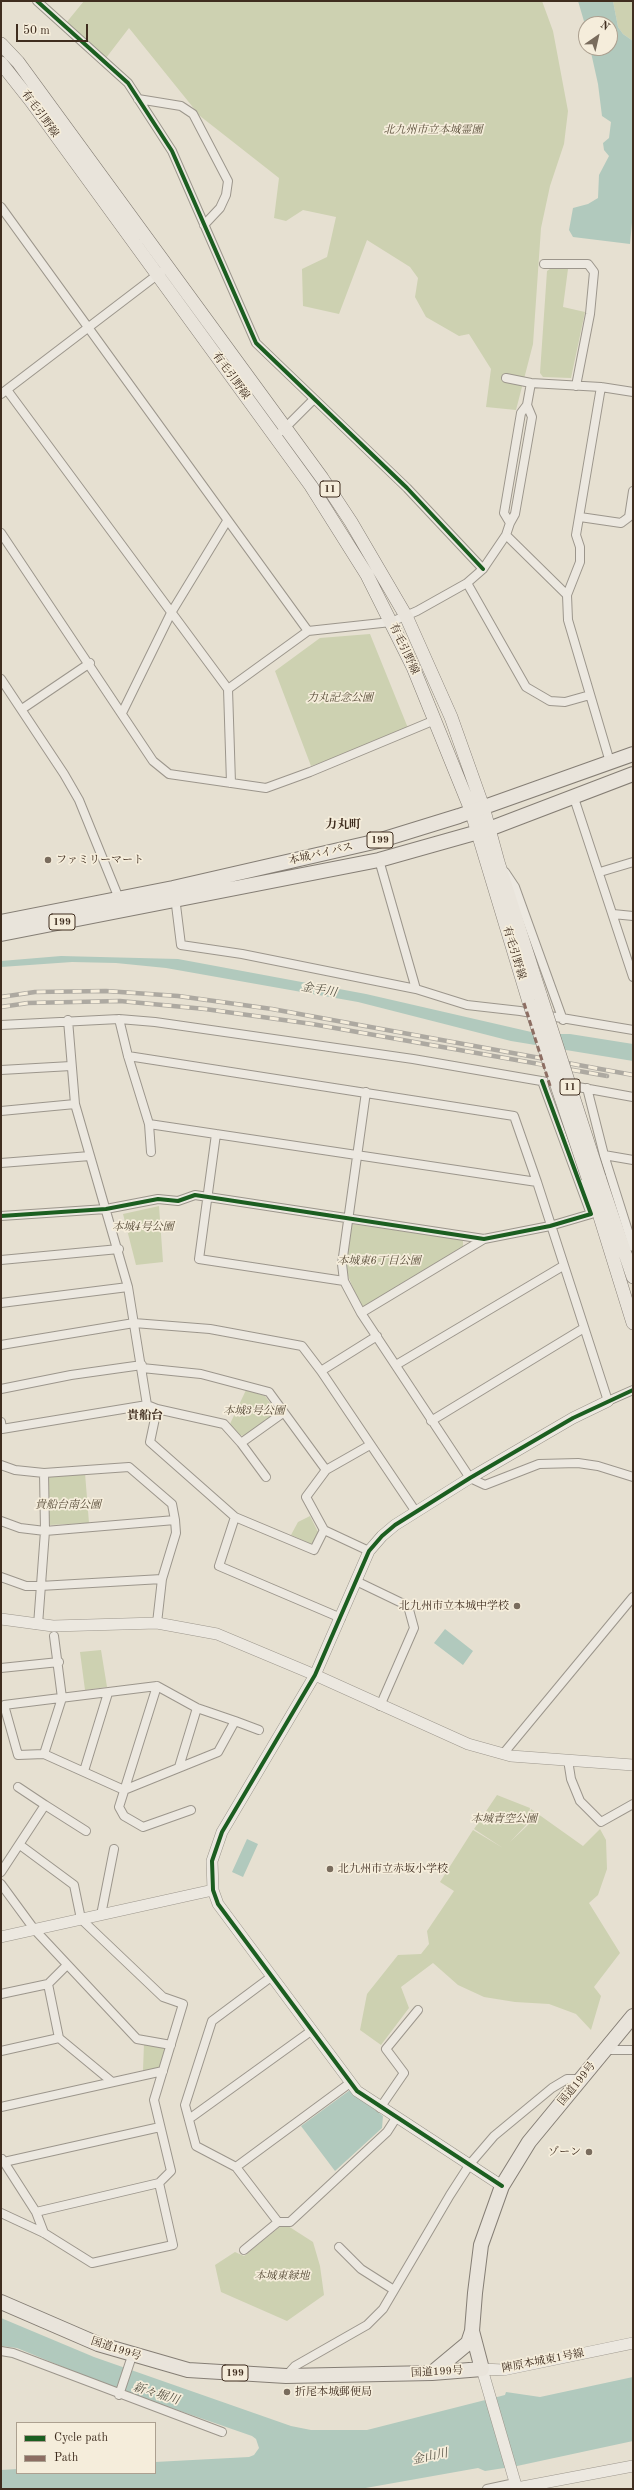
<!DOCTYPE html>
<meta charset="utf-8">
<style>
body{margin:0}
#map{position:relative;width:634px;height:2490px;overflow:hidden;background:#e6e0d1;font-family:"Old Standard TT",serif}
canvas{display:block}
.frame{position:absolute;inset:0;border:2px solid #3f2d1f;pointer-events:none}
.legend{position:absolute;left:16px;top:2422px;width:140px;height:52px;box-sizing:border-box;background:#f5eddb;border:1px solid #aca090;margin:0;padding:5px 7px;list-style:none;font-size:12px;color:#3f2d1f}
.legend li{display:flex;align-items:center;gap:8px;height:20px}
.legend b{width:20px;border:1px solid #aca090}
.north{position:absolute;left:578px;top:16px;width:40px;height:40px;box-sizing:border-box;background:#f5eddb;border:1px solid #aca090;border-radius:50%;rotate:34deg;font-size:11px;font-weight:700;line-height:16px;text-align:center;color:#3f2d1f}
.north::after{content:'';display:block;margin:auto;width:14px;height:18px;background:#796c5d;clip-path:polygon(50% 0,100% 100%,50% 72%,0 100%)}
.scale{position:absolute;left:16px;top:24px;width:72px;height:18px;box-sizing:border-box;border:2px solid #3f2d1f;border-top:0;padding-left:5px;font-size:12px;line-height:14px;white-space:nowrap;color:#3f2d1f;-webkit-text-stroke:3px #f5eddb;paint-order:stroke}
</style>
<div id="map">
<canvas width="634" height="2490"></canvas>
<div class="frame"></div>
<ul class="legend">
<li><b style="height:5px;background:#1b5e20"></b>Cycle path</li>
<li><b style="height:5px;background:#8d6e63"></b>Path</li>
</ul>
<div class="north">N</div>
<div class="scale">50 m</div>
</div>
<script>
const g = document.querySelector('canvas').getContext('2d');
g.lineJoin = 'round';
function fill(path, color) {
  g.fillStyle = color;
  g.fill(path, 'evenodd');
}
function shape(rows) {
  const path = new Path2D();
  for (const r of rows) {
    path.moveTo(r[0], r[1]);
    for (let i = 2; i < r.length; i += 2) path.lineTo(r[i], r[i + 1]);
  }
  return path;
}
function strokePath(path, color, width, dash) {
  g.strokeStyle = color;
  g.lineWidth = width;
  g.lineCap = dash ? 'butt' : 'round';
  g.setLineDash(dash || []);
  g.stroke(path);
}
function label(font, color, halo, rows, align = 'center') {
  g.font = font + ' "Old Standard TT","Noto Serif JP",serif';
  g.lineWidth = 3.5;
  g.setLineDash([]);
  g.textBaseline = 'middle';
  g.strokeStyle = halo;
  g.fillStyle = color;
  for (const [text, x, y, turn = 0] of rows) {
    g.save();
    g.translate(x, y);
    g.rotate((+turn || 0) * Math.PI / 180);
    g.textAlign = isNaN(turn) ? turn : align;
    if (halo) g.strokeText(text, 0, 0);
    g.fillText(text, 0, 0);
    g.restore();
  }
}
fill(shape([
 [84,1,542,1,553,31,568,111,564,144,550,186,541,228,533,344,516,410,486,407,491,369,469,334,459,336,426,317,415,297,418,278,410,267,367,240,339,314,303,306,302,269,327,257,336,217,303,210,286,221,274,218,279,178,200,116,129,28,106,58,66,23],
 [613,1,633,1,633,41,623,34,618,27],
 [550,269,568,269,563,307,585,312,571,378,543,377,540,373,547,271],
 [370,634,410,733,311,766,275,671,320,638],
 [159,1206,163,1262,136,1265,123,1214],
 [352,1224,463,1240,463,1247,363,1307,354,1291,347,1273,347,1252],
 [246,1390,265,1396,278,1414,245,1436,238,1435,230,1424],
 [85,1473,89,1523,49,1525,49,1477],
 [310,1516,318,1532,315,1542,311,1544,291,1535,298,1522],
 [101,1650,107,1687,85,1690,80,1652],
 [497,1795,530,1808,527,1824,510,1842,528,1825,531,1809,583,1846,600,1829,606,1840,607,1869,598,1895,589,1903,620,1953,594,1987,601,1996,591,2030,576,2014,549,2004,515,2002,484,1997,458,1985,433,1963,401,1987,409,2008,381,2045,360,2030,367,1994,398,1955,421,1954,429,1944,427,1931,454,1891,440,1882,473,1830,503,1848,474,1829],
 [144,2043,163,2046,167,2052,158,2069,143,2071],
 [281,2226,288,2226,313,2242,320,2266,324,2295,287,2321,221,2292,215,2265,235,2252,244,2256]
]), '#cdd1b1');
fill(shape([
 [578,1,613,1,618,27,623,34,633,41,633,212,630,244,573,237,569,230,573,208,588,204,598,198,599,175,609,156,604,150,603,143,609,138,611,122,602,116,598,84,590,48,610,48,610,24,586,24,586,28],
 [61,956,178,959,366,994,540,1034,570,1034,633,1044,633,1061,511,1041,358,1002,166,968,116,963,72,962,1,967,1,961],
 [445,1629,473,1651,463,1665,434,1643],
 [247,1839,258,1844,243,1877,232,1872],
 [350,2090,383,2116,382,2128,335,2171,301,2126],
 [1,2318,94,2357,291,2426,311,2430,367,2430,505,2395,506,2392,540,2397,633,2377,633,2441,517,2466,485,2471,478,2468,360,2489,1,2489,1,2470,17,2469,17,2473,155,2473,155,2462,249,2457,254,2455,259,2448,256,2439,252,2436,114,2388,17,2348,1,2346]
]), '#b1c9bd');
const minor = shape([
 [37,1,128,83,172,151,256,343,407,488,483,569],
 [138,99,181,106,193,114,228,181,226,195,220,208,204,225],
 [1,207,308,631],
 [544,264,588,264,594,272,590,314,576,386],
 [506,378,531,383,601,387,633,392],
 [601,387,576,535,580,547,580,562,567,595,568,620,610,762],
 [7,390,228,689,231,783],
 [1,394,161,272],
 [282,431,314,399],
 [631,504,633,491],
 [580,517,621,523,629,517,631,504,633,504],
 [510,523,504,513,521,413,527,405,531,383],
 [1,533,153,761,169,774,266,788,310,772,435,720],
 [506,535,567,595],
 [467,583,526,687,550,701,565,702,590,695],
 [1,679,64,774,79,800,120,901],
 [228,689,308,631,391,622,417,611,467,583,483,569,506,535,510,523,515,514,532,417,527,405],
 [22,709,90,663],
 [122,713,171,613,227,521],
 [574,798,633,977],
 [379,860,416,989],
 [505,872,515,887,563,1020],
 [600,872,633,862],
 [175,897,181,945,242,954,416,989,467,1005,520,1011,633,1030],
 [613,914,633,916],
 [119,1019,128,1056,149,1124,537,1182,608,1401,633,1390],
 [68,1020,75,1104,128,1287,147,1405],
 [1,1025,119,1019,155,1022,413,1059,547,1082],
 [128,1056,514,1116,537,1182],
 [1,1070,71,1066],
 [567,1085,633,1097],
 [587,1088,604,1155,633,1160],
 [366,1092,342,1264,344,1281,361,1313,470,1478,485,1485,539,1464,578,1463,598,1466,633,1477],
 [1,1111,75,1104],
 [149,1124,151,1152],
 [216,1134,199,1259,344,1281],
 [604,1155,633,1247],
 [1,1163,90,1156],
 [1,1216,106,1209,158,1199,178,1201,195,1195,484,1239,550,1226,591,1214,542,1081],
 [1,1260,119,1249],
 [1,1303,128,1287],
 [361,1313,484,1239],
 [1,1345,134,1323,210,1329,302,1346,321,1371,416,1512],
 [396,1365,563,1266],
 [142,1368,201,1374,269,1392,326,1470,370,1445],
 [321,1371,377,1336],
 [1,1389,71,1375,142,1365],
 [157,1409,150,1442,235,1517,219,1566,341,1618],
 [431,1421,584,1328],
 [1,1422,2,1429,147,1405,157,1409,224,1424,241,1443,283,1413],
 [241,1443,266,1477],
 [1,1465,15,1470,44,1473,45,1531,38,1625],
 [44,1473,129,1467,172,1504,175,1520],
 [235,1517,314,1550,324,1530,369,1551],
 [1,1521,20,1528,45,1531,175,1520,176,1533,162,1579],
 [324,1530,306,1497,326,1470],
 [1,1577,26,1586,40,1586,162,1579,157,1623],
 [356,1581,408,1606,414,1628,380,1706],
 [1,1668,59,1662],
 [157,1686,197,1708,235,1721,218,1752,124,1790,44,1754,18,1755,4,1705,157,1686],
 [157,1686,119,1807,124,1816,143,1827,191,1810],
 [235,1721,259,1730],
 [44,1754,62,1698,54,1636],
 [503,1754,633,1597],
 [568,1760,571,1779,580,1801,601,1822,633,1804],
 [179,1767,197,1708],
 [84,1771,108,1693],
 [18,1787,45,1805],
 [20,1845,74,1885,81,1919,163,1997,183,2004,154,2100,171,2171,159,2183],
 [1,1872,45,1805,86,1831],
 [1,1884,34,1929,137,2039,171,2045],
 [101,1915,114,1849],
 [271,1977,212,2021,185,2105,196,2146,236,2167,350,2083],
 [48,1984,59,2038,111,2081],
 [1,1994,48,1984,67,1965],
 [604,2050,633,2050],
 [1,2051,59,2038],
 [1,2107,163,2071],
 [380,2108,404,2073,386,2049,418,2010],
 [189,2119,311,2031],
 [2,2159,36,2212,44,2233],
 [4,2162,160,2127],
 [236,2167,278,2222,290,2222,387,2132,396,2118],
 [1,2213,44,2233,92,2263,173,2245,159,2183,36,2212],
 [339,2247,361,2269,394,2290],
 [244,2250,278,2222],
 [1,2351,13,2353,222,2432],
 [286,2376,295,2366,367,2325,383,2309,450,2195,470,2164,494,2136,552,2088,567,2079,580,2079],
 [119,2395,132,2356],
 [487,2489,515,2483]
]);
const tertiary = shape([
 [1,1619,53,1626,157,1623,217,1634,315,1675,468,1744,511,1756,633,1765],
 [1,1937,213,1890],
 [502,2186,357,2091,218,1904,213,1890,212,1861,222,1832,315,1675,369,1551,382,1536,395,1525,470,1478,573,1418,608,1401],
 [517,2488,633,2466],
 [517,2489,482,2369,503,2370,633,2343]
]);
const primary = shape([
 [1,44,18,62,322,478,351,522,406,616,451,717,483,807,498,862,541,997],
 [1,63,31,101,311,486,367,575,413,667,471,810,529,1002],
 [599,1177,633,1277],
 [588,1178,633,1323]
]);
const trunk = shape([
 [1,922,173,888,378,841,459,816,633,754],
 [1,934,379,860,489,829,633,774],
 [1,2302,98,2344,188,2370,286,2376,432,2373,482,2369,472,2331,475,2293,481,2245,502,2186,529,2142,633,2016],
 [432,2373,468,2343,472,2331]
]);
strokePath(minor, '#9c968c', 10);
strokePath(tertiary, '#9c968c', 12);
strokePath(primary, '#857e75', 14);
strokePath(trunk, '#857e75', 16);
strokePath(minor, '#ece8e0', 8);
strokePath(tertiary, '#ece8e0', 11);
strokePath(primary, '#e9e4db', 13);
strokePath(trunk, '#e9e4db', 14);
const rail = shape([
 [1,997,35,992,106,991,178,996,272,1009,633,1075],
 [1,1007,28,1003,120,1001,205,1009,312,1024,607,1076]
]);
strokePath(rail, '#ada9a1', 4.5);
strokePath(rail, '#f5eddb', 3, [9]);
const primaryBridge = shape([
 [541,997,599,1177],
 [529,1002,588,1178]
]);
strokePath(primaryBridge, '#857e75', 14, []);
strokePath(primaryBridge, '#e9e4db', 13);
strokePath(shape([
 [524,1003,551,1089]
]), '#8d6e63', 3, [6, 3]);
strokePath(shape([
 [37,1,128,83,172,151,256,343,407,488,483,569],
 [1,1216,106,1209,158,1199,178,1201,195,1195,484,1239,550,1226,591,1214,542,1081],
 [502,2186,357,2091,218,1904,213,1890,212,1861,222,1832,315,1675,369,1551,382,1536,395,1525,470,1478,573,1418,633,1390]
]), '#1b5e20', 4);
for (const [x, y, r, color] of [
 [48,860,4,"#796c5d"],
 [517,1606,4,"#796c5d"],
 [330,1869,4,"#796c5d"],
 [589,2152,4,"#796c5d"],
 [287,2392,4,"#796c5d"]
]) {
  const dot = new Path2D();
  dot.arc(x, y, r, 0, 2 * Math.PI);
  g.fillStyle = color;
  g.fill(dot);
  strokePath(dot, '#f5eddb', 1.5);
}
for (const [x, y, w] of [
 [330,489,20],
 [380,840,26],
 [62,922,26],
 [570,1087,20],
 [235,2373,26]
]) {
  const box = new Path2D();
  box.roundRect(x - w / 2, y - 8, w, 16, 3);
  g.fillStyle = '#f5eddb';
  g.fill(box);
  strokePath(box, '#3f2d1f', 1);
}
label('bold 10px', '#3f2d1f', null, [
 ["11",330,489],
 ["199",380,840],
 ["199",62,922],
 ["11",570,1087],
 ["199",235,2373]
]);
label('11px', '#3f2d1f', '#f5eddb', [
 ["有毛引野線",40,114,54],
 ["有毛引野線",231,376,54],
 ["有毛引野線",404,649,65],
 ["本城バイパス",321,854,-13],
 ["有毛引野線",514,953,73],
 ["国道199号",577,2084,-51],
 ["国道199号",116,2349,18],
 ["陣原本城東1号線",543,2361,-11],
 ["国道199号",437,2372,-3]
]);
label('italic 11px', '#574b37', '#f5eddb', [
 ["北九州市立本城霊園",433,130],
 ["力丸記念公園",340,698],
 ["本城4号公園",143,1227],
 ["本城東6丁目公園",379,1261],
 ["本城3号公園",254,1411],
 ["貴船台南公園",68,1505],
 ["本城青空公園",504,1819],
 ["本城東緑地",282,2276]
]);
label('11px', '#3f2d1f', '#f5eddb', [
 ["ファミリーマート",56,860],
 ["北九州市立本城中学校",509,1606,"right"],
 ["北九州市立赤坂小学校",338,1869],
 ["ゾーン",581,2152,"right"],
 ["折尾本城郵便局",295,2392]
], 'left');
label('bold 12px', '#3f2d1f', '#f5eddb', [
 ["力丸町",343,825],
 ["貴船台",145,1416]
]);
label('italic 12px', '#565244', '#f5eddb', [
 ["金手川",319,990,10],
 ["新々堀川",156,2394,17],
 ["金山川",430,2457,-12]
]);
</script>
